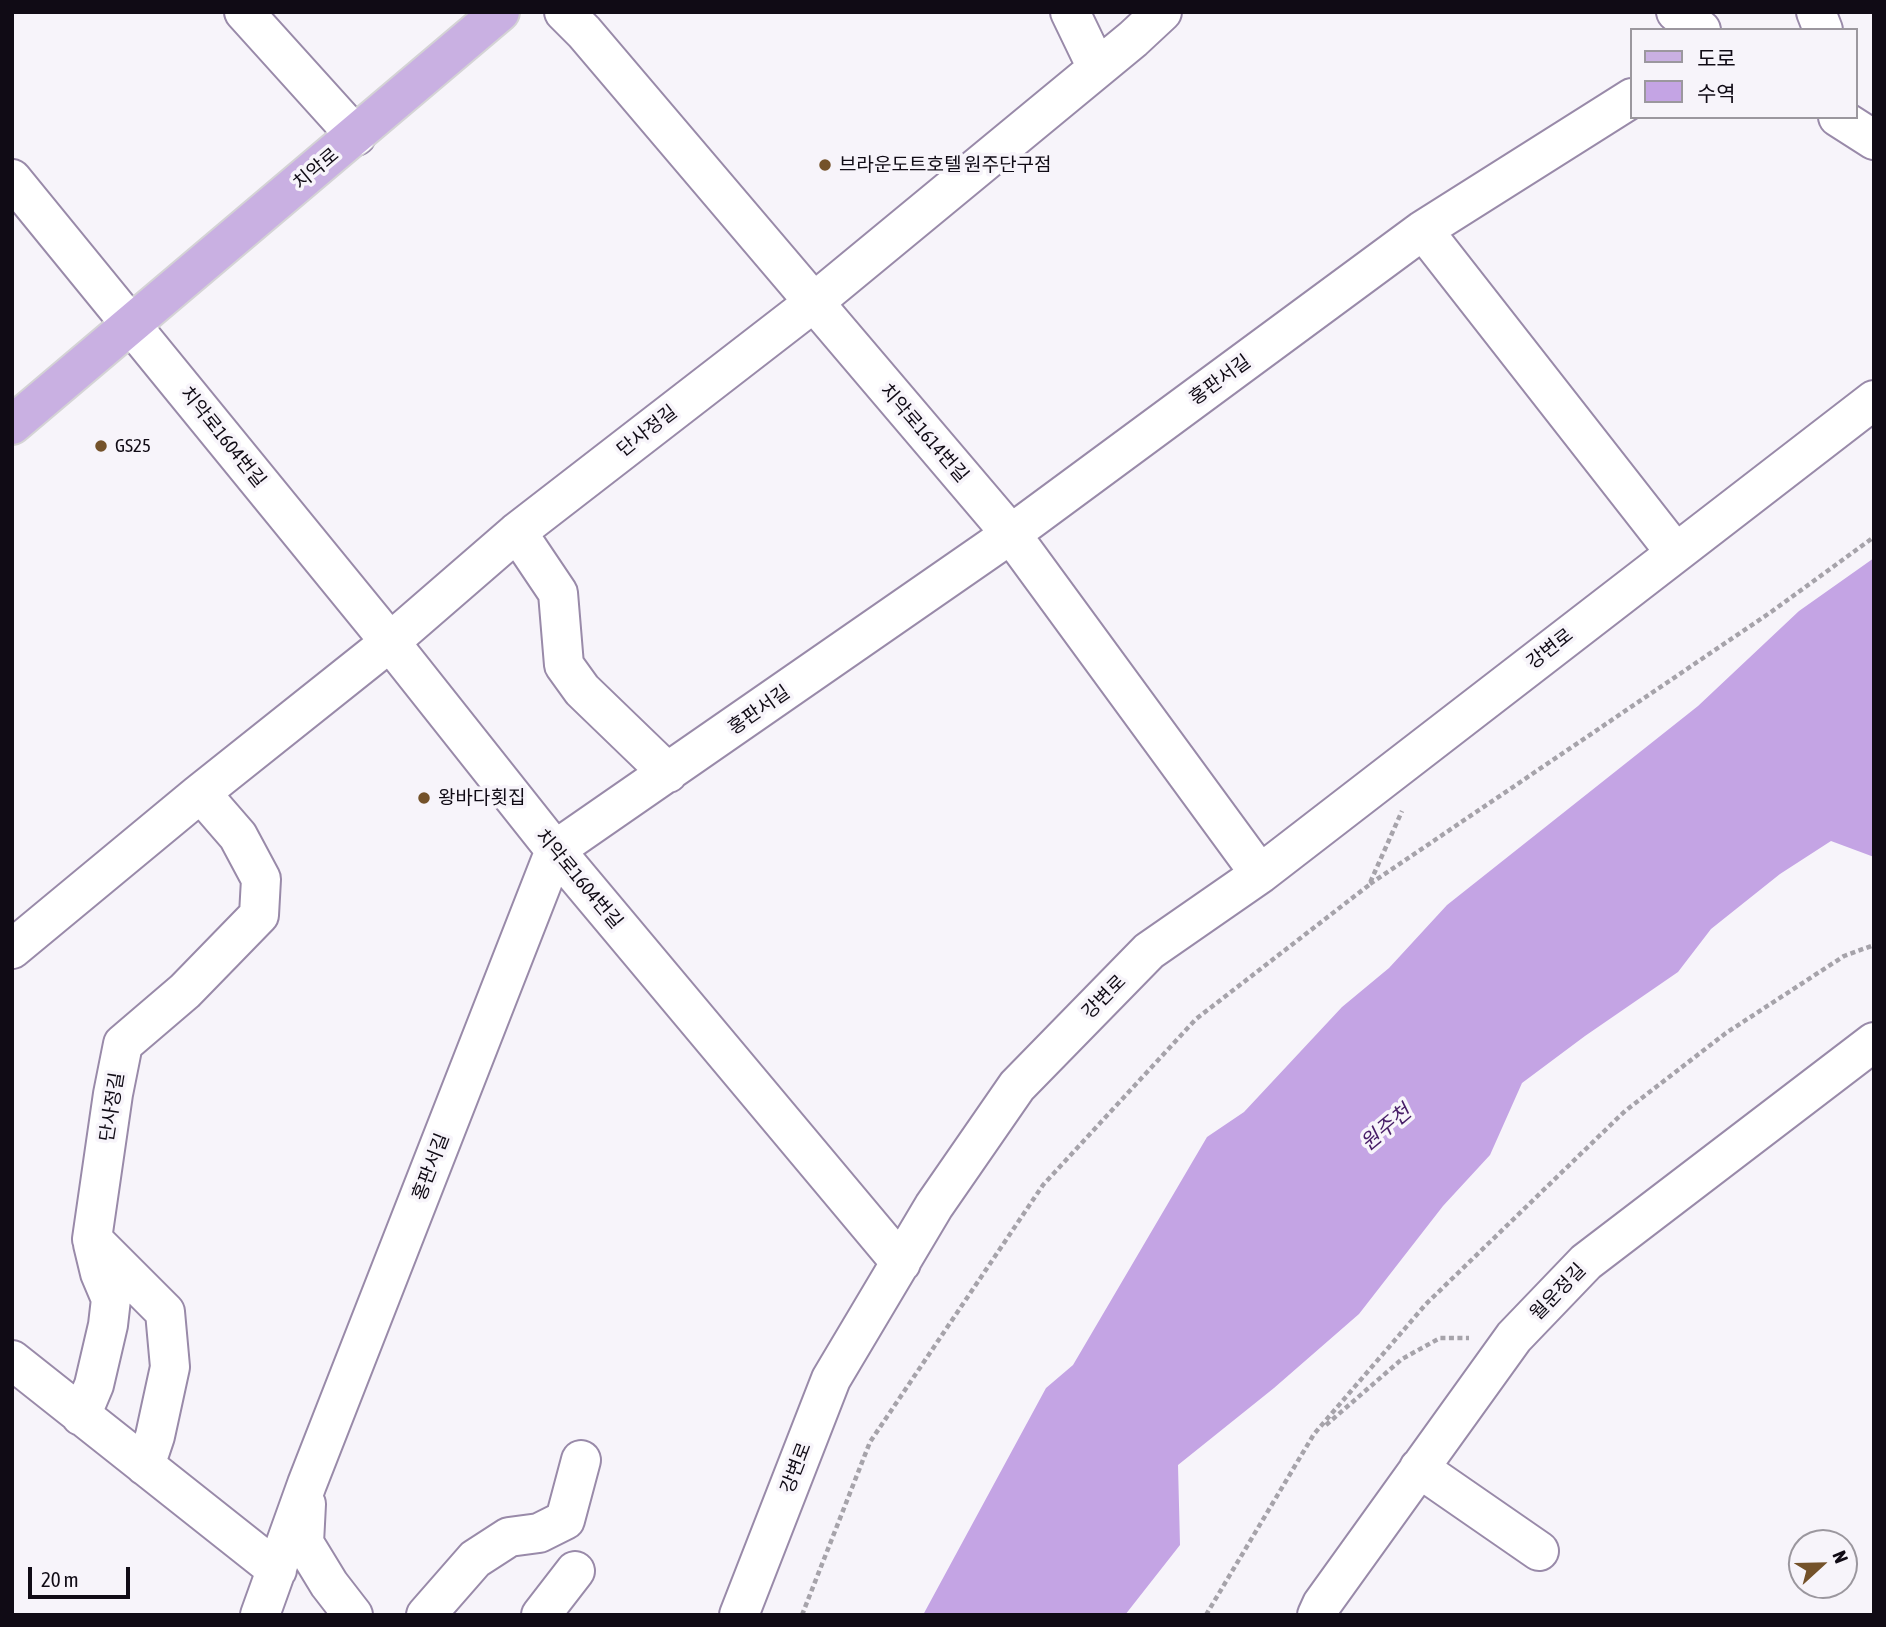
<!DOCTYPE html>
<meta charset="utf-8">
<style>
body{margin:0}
#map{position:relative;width:1886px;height:1627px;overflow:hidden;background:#f7f4fa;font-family:"Asap Condensed","Noto Sans KR",sans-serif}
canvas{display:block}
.frame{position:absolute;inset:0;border:14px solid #100b15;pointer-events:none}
.legend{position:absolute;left:1630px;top:28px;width:228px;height:91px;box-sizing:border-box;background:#f7f4fa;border:2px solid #9b979e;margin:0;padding:9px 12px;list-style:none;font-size:21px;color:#100b15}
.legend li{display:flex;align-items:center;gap:14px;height:35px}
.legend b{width:35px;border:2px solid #9b979e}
.north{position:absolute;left:1788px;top:1529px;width:70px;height:70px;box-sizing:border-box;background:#f7f4fa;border:2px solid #9b979e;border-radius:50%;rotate:68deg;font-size:19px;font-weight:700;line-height:28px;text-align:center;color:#100b15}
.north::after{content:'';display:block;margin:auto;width:24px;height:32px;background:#74522a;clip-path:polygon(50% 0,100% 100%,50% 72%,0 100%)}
.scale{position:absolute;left:28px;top:1567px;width:102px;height:32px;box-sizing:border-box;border:4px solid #100b15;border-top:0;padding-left:9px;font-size:21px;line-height:24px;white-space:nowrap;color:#100b15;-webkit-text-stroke:5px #f7f4fa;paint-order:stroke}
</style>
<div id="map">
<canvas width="1886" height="1627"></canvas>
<div class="frame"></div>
<ul class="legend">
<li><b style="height:9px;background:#c9b0e2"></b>도로</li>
<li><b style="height:19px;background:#c4a4e4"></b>수역</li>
</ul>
<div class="north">N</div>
<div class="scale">20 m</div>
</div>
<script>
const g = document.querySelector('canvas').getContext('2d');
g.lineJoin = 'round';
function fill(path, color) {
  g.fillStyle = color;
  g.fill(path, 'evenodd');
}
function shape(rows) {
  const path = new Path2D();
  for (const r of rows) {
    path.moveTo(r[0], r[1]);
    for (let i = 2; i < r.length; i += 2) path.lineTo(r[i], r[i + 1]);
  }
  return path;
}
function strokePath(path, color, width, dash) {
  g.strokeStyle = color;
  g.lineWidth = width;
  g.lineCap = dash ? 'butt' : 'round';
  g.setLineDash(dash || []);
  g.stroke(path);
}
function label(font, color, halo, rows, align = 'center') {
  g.font = font + ' "Asap Condensed","Noto Sans KR",sans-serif';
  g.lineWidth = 7;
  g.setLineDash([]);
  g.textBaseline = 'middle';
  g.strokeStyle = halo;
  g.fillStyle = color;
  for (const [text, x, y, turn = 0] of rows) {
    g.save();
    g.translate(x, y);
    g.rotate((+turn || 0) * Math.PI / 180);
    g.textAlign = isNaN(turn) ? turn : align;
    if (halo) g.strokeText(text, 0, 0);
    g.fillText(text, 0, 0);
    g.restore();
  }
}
fill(shape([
 [1874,558,1874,857,1831,841,1780,874,1711,929,1678,972,1585,1036,1522,1083,1490,1155,1443,1206,1359,1314,1274,1388,1178,1465,1180,1545,1125,1615,923,1615,1046,1388,1073,1365,1207,1137,1244,1112,1342,1007,1389,968,1447,905,1698,706,1799,611]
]), '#c4a4e4');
const minor = shape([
 [244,12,356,136],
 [564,12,584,32,1011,534,1260,874],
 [1070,12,1097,68],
 [1676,12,1701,30],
 [1816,12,1823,30],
 [1838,117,1874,140],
 [12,179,390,642,555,850,901,1263],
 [1423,230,1675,552],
 [517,532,558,593,564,665,582,690,668,773],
 [12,949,198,795,390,642,517,532,813,303,1133,39,1162,12],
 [12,1360,277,1570],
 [81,1416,94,1385,108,1325,111,1299,100,1273,93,1244],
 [145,1466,155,1436,170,1367,165,1312,92,1239,113,1094,123,1044,185,991,259,915,261,879,238,836,212,806,198,795],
 [1419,1468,1539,1551],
 [306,1504,304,1543,329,1584,353,1615],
 [260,1615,307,1484,555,850,1011,534,1423,230,1632,98],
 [426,1615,475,1559,509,1537,539,1533,565,1520,581,1460],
 [541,1615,575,1571],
 [739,1615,831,1379,934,1206,1017,1086,1149,951,1260,874,1874,400],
 [1317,1615,1322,1604,1514,1337,1586,1262,1874,1042]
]);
const major = shape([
 [12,425,500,12]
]);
strokePath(minor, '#998aa9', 42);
strokePath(major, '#d4d3d5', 42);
strokePath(shape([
 [1370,884,1771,612,1874,537],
 [1326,1425,1402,1359,1440,1338,1469,1338],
 [802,1615,870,1442,1043,1185,1196,1019,1369,885,1402,811],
 [1206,1615,1314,1434,1426,1304,1625,1111,1726,1033,1844,956,1874,945]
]), '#a6a3aa', 4.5, [5, 3.5]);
strokePath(minor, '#fff', 38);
strokePath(major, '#c9b0e2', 38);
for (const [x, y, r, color] of [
 [825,165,7,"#74522a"],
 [101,446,7,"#74522a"],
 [424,798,7,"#74522a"]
]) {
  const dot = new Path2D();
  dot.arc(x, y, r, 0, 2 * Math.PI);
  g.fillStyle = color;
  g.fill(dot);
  strokePath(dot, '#f7f4fa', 2.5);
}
label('19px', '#100b15', '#f7f4fa', [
 ["브라운도트호텔 원주단구점",839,165],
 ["GS25",115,446],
 ["왕바다횟집",438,798]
], 'left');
label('19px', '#100b15', '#f7f4fa', [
 ["치악로",316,169,-40],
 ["홍판서길",1220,380,-36],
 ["단사정길",647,431,-38],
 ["치악로1614번길",924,433,49],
 ["치악로1604번길",223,437,51],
 ["강변로",1550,649,-38],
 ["홍판서길",759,710,-35],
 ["치악로1604번길",579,879,50],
 ["강변로",1104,997,-45],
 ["단사정길",112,1107,-81],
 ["홍판서길",431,1167,-69],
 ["월운정길",1558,1292,-46],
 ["강변로",796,1468,-69]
]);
label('italic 21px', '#461c66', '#f7f4fa', [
 ["원주천",1386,1128,-40]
]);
</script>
